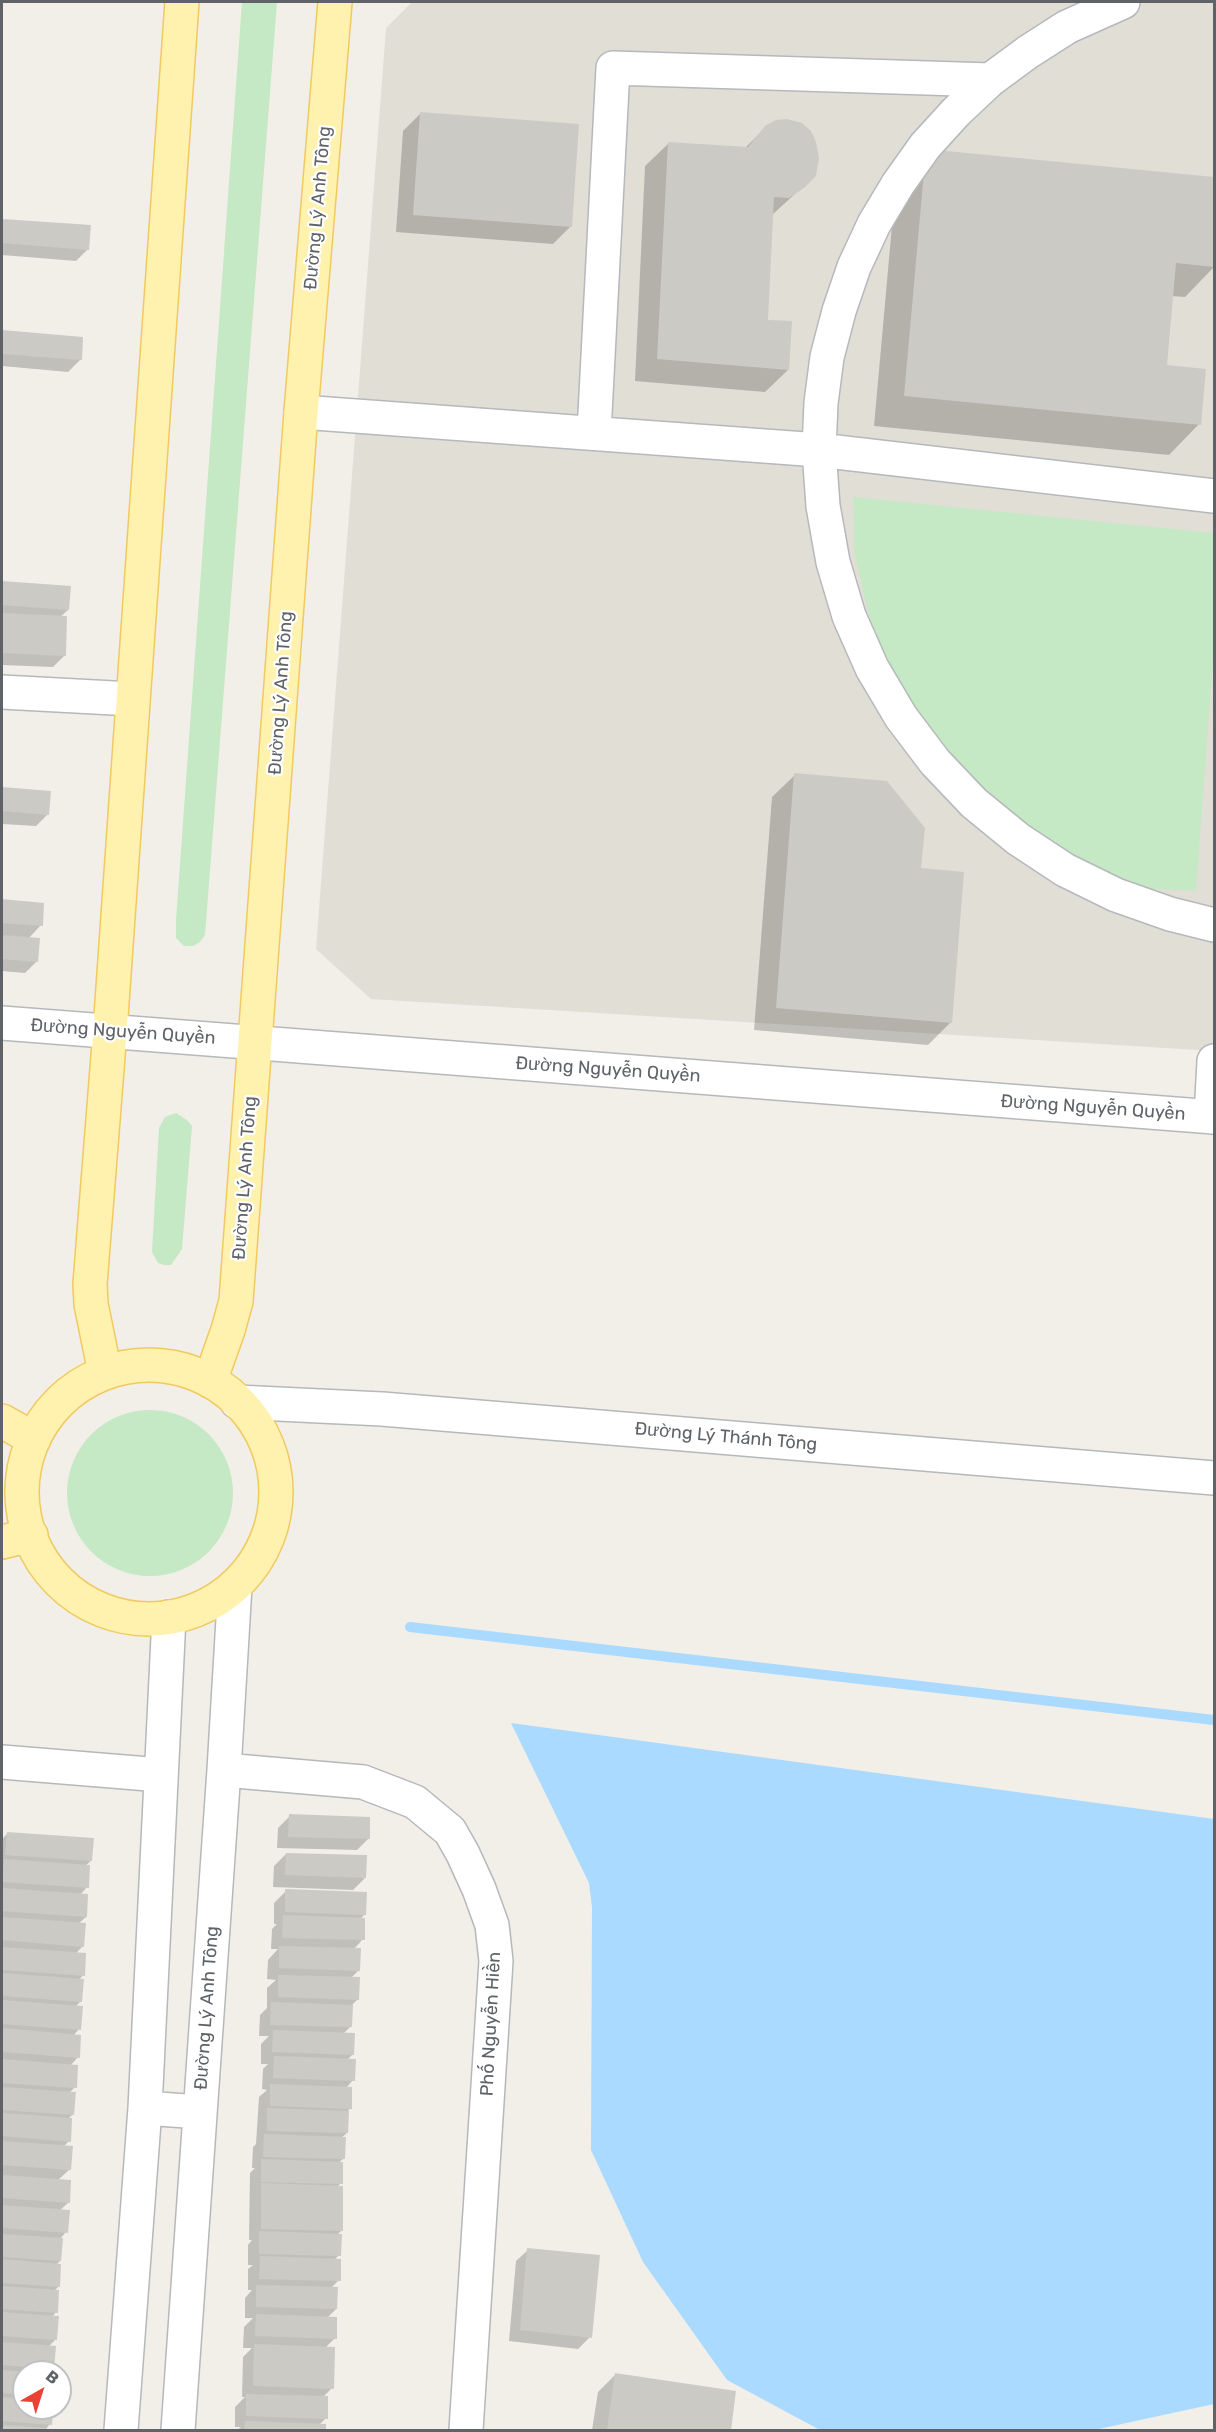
<!DOCTYPE html>
<meta charset="utf-8">
<style>
body{margin:0}
#map{position:relative;width:1216px;height:2432px;overflow:hidden;background:#f1efe8;font-family:Rubik,sans-serif}
canvas{display:block}
.frame{position:absolute;inset:0;border:3px solid #5f6368;pointer-events:none}
.north{position:absolute;left:12px;top:2360px;width:60px;height:60px;box-sizing:border-box;background:#fff;border:2px solid #bfc1c3;border-radius:50%;rotate:39deg;font-size:16px;font-weight:700;line-height:24px;text-align:center;color:#5f6368}
.north::after{content:'';display:block;margin:auto;width:21px;height:27px;background:#ea4335;clip-path:polygon(50% 0,100% 100%,50% 72%,0 100%)}
</style>
<div id="map">
<canvas width="1216" height="2432"></canvas>
<div class="frame"></div>
<div class="north">B</div>
</div>
<script>
const g = document.querySelector('canvas').getContext('2d');
g.lineJoin = 'round';
function fill(path, color) {
  g.fillStyle = color;
  g.fill(path, 'evenodd');
}
function shape(rows) {
  const path = new Path2D();
  for (const r of rows) {
    if (r.length === 3) {
      path.moveTo(r[0] + r[2], r[1]);
      path.arc(r[0], r[1], r[2], 0, 2 * Math.PI);
      continue;
    }
    path.moveTo(r[0], r[1]);
    for (let i = 2; i < r.length; i += 2) path.lineTo(r[i], r[i + 1]);
  }
  return path;
}
function strokePath(path, color, width, dash) {
  g.strokeStyle = color;
  g.lineWidth = width;
  g.lineCap = dash ? 'butt' : 'round';
  g.setLineDash(dash || []);
  g.stroke(path);
}
function label(font, color, halo, rows, align = 'center') {
  g.font = font + ' Rubik,sans-serif';
  g.lineWidth = 4.5;
  g.setLineDash([]);
  g.textBaseline = 'middle';
  g.strokeStyle = halo;
  g.fillStyle = color;
  for (const [text, x, y, turn = 0] of rows) {
    g.save();
    g.translate(x, y);
    g.rotate((+turn || 0) * Math.PI / 180);
    g.textAlign = isNaN(turn) ? turn : align;
    if (halo) g.strokeText(text, 0, 0);
    g.fillText(text, 0, 0);
    g.restore();
  }
}
fill(shape([
 [412,2,1214,2,1214,1051,371,999,316,949,386,28]
]), '#e1ded6');
fill(shape([
 [242,2,277,2,205,935,200,942,193,946,184,946,176,938,176,920],
 [853,497,1214,533,1214,646,1196,891,1135,888,1070,857,981,793,901,693,882,650,867,608,854,551],
 [176,1113,187,1120,192,1126,182,1249,171,1265,164,1265,158,1263,152,1252,159,1128,165,1117],
 [150,1493,83]
]), '#c5e8c5');
fill(shape([
 [511,1723,1214,1819,1214,2404,1094,2430,820,2430,727,2380,643,2262,591,2150,592,1907,589,1883]
]), '#aadaff');
fill(shape([
 [421,113,570,227,553,244,396,232,403,131],
 [766,127,809,181,772,215,766,321,788,370,765,392,635,381,645,166,668,144,744,149],
 [927,151,1214,179,1214,267,1185,297,1171,296,1165,367,1199,424,1169,455,874,426,896,181],
 [2,220,89,227,88,249,76,261,2,255],
 [2,332,81,338,80,360,68,372,2,366],
 [2,582,69,587,68,610,60,617,65,655,53,667,2,665],
 [795,775,920,870,951,1022,928,1045,754,1030,772,797],
 [2,789,50,793,48,814,36,826,2,824],
 [2,901,43,904,41,925,28,939,37,961,25,973,2,971],
 [290,1816,369,1838,357,1850,277,1848,278,1828],
 [8,1833,91,1861,85,1866,87,1887,80,1895,86,1917,78,1924,83,1946,76,1953,83,1975,79,1980,81,2001,75,2007,79,2029,73,2036,78,2057,70,2066,75,2087,69,2093,73,2114,68,2119,69,2141,63,2147,70,2169,58,2180,68,2203,60,2210,66,2232,59,2240,60,2261,56,2265,58,2287,54,2291,56,2312,52,2317,56,2339,48,2347,53,2369,50,2372,24,2372,24,2408,51,2408,50,2424,45,2430,2,2430,2,1839],
 [286,1854,365,1878,353,1890,273,1887,274,1866],
 [286,1891,365,1914,360,1919,363,1939,353,1950,359,1970,351,1978,358,1999,351,2006,350,2027,343,2034,352,2055,347,2060,353,2080,346,2088,350,2108,348,2111,347,2133,341,2138,343,2159,338,2163,341,2183,337,2187,341,2231,337,2235,339,2255,334,2260,339,2280,331,2288,336,2309,327,2318,335,2338,325,2348,332,2388,323,2397,326,2418,319,2425,325,2425,325,2430,237,2430,241,2427,235,2427,235,2407,245,2397,242,2397,243,2357,252,2348,243,2348,244,2327,253,2318,245,2318,245,2298,252,2290,248,2290,248,2269,253,2265,248,2265,248,2245,252,2240,249,2240,250,2173,255,2168,252,2168,253,2147,256,2144,259,2097,267,2090,262,2089,263,2069,268,2064,261,2064,261,2044,269,2036,259,2036,260,2015,267,2008,267,1988,276,1980,267,1979,268,1960,278,1949,271,1949,272,1929,277,1924,274,1924,274,1903],
 [528,2250,590,2337,578,2349,509,2341,516,2261],
 [615,2375,735,2392,729,2430,592,2430,598,2392]
]), '#0003');
strokePath(shape([
 [410,1627,1214,1720]
]), '#aadaff', 10);
fill(shape([
 [420,112,579,124,572,227,413,215],
 [787,119,802,123,811,131,816,142,819,158,816,176,804,188,789,198,774,197,768,320,792,321,789,370,657,359,668,142,748,147,765,126,776,120],
 [926,149,1214,177,1214,267,1176,263,1167,365,1206,369,1201,425,904,396],
 [2,219,91,225,89,250,2,243],
 [2,330,83,337,82,360,2,354],
 [2,581,71,586,69,610,2,605],
 [2,613,67,616,66,656,2,653],
 [794,773,887,781,925,828,921,868,964,872,952,1023,776,1008],
 [2,787,51,791,49,815,2,811],
 [2,899,44,903,43,926,2,923],
 [2,935,40,938,38,962,2,959],
 [289,1814,370,1817,370,1839,288,1837],
 [7,1832,94,1838,92,1861,5,1855],
 [286,1853,367,1855,366,1878,285,1875],
 [4,1859,90,1865,89,1888,2,1882],
 [2,1888,88,1894,87,1917,2,1911],
 [285,1889,367,1892,366,1915,285,1912],
 [283,1915,365,1918,365,1940,282,1938],
 [2,1917,86,1923,84,1947,2,1940],
 [279,1946,361,1948,360,1971,279,1968],
 [2,1947,86,1953,85,1976,2,1970],
 [2,1973,84,1979,82,2002,2,1996],
 [278,1975,360,1977,359,2000,278,1997],
 [2,2000,83,2006,81,2030,2,2024],
 [271,2002,353,2005,352,2027,270,2025],
 [2,2028,81,2035,80,2058,2,2052],
 [273,2030,355,2033,354,2055,272,2052],
 [274,2056,356,2059,355,2081,273,2078],
 [2,2059,78,2065,77,2088,2,2083],
 [270,2084,352,2087,352,2109,270,2106],
 [2,2087,76,2092,74,2115,2,2110],
 [267,2108,349,2111,348,2133,267,2131],
 [2,2113,72,2118,71,2142,2,2136],
 [264,2134,346,2137,345,2159,263,2157],
 [2,2141,73,2146,71,2170,2,2165],
 [261,2159,343,2162,343,2184,261,2182],
 [2,2175,71,2180,70,2203,2,2198],
 [261,2183,343,2186,343,2231,261,2229],
 [2,2205,70,2210,68,2233,2,2228],
 [259,2231,342,2234,341,2256,259,2254],
 [2,2234,63,2238,61,2261,2,2257],
 [527,2248,600,2255,592,2338,520,2330],
 [260,2256,341,2259,341,2281,259,2279],
 [2,2259,61,2264,60,2287,2,2283],
 [256,2285,338,2287,337,2309,256,2307],
 [2,2286,59,2290,58,2313,2,2309],
 [2,2312,59,2316,57,2340,2,2336],
 [256,2314,337,2317,337,2339,255,2336],
 [2,2342,56,2346,54,2369,2,2365],
 [254,2344,335,2347,334,2389,253,2386],
 [2,2370,24,2372,24,2395,2,2393],
 [615,2373,736,2391,731,2430,607,2430],
 [246,2394,328,2396,328,2419,246,2416],
 [2,2397,24,2399,24,2408,53,2408,52,2425,2,2421],
 [245,2421,326,2424,326,2430,244,2430],
 [2,2425,47,2428,47,2430,2,2430]
]), '#cccac5');
const minor = shape([
 [1123,2,1067,27,1028,52,990,80,956,112,925,146,898,184,874,224,854,267,839,311,827,357,821,403,819,450,823,506,833,562,849,616,872,668,901,717,935,762,974,803,1018,839,1065,870,1116,895,1170,914,1214,925],
 [301,412,819,450,1214,496],
 [594,433,613,68,990,80],
 [2,692,132,699],
 [2,1023,1214,1117],
 [1211,1117,1214,1061],
 [237,1402,382,1409,1214,1478],
 [2,1762,161,1775],
 [224,1770,363,1782,415,1802,450,1831,463,1854,479,1889,492,1925,496,1961,466,2430],
 [145,2108,200,2112],
 [121,2430,145,2108,169,1617],
 [178,2430,224,1770,235,1586]
]);
const major = shape([
 [149,1492,127],
 [105,1373,91,1304,90,1284,110,1031,182,2],
 [210,1381,228,1330,236,1301,301,412,335,2],
 [2,1421,34,1439],
 [2,1542,31,1535]
]);
strokePath(minor, '#b5b8bc', 36);
strokePath(major, '#f2c960', 36);
strokePath(minor, '#fff', 33);
strokePath(major, '#fff2af', 33);
label('18px', '#5f6368', '#fff', [
 ["Đường Lý Anh Tông",318,208,-85],
 ["Đường Lý Anh Tông",281,693,-86],
 ["Đường Nguyễn Quyền",123,1032,4],
 ["Đường Nguyễn Quyền",608,1070,4],
 ["Đường Nguyễn Quyền",1093,1108,4],
 ["Đường Lý Anh Tông",245,1178,-86],
 ["Đường Lý Thánh Tông",726,1437,5],
 ["Đường Lý Anh Tông",207,2008,-86],
 ["Phố Nguyễn Hiền",491,2024,-87]
]);
</script>
